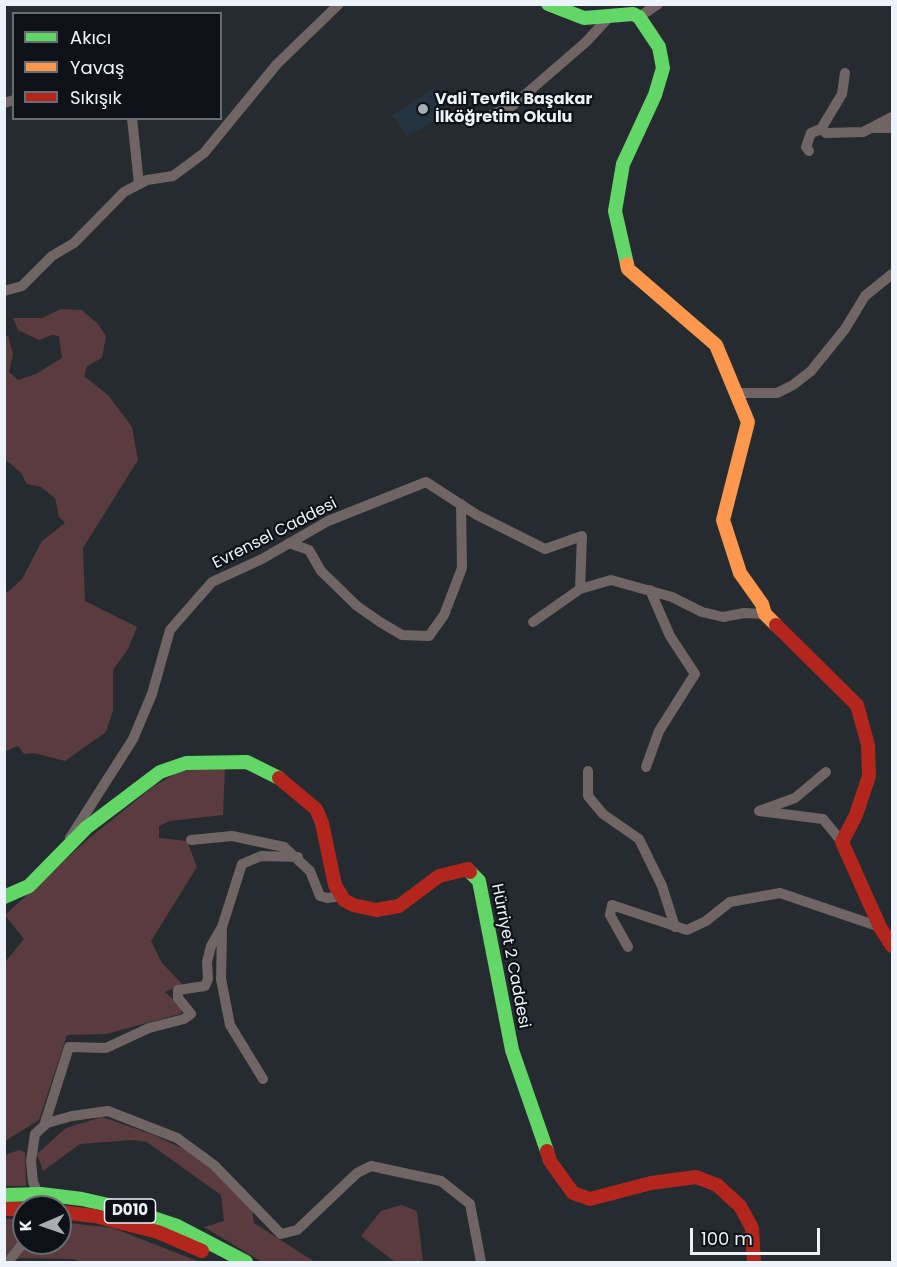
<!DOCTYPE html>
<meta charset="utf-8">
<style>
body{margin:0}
#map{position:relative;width:897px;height:1267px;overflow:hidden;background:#262b30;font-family:Poppins,sans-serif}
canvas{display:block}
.frame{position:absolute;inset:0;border:6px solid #ecf3fa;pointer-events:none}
.legend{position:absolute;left:12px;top:12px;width:210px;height:108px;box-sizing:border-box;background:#0e1217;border:2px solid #676c72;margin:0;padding:8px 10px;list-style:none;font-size:18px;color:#ecf3fa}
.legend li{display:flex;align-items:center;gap:12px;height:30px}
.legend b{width:30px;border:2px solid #676c72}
.north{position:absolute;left:12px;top:1195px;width:60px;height:60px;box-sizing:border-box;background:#0e1217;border:2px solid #676c72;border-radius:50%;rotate:268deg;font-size:16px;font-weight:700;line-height:24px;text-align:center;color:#ecf3fa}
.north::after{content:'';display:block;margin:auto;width:21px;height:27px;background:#a7adb3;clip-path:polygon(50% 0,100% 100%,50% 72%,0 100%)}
.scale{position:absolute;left:690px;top:1228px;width:130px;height:27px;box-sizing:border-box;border:3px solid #ecf3fa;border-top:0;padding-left:8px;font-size:18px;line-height:21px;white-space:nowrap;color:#ecf3fa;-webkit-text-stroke:4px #0e1217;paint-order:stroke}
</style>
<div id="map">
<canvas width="897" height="1267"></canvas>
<div class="frame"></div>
<ul class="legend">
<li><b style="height:8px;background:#63d668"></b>Akıcı</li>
<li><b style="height:8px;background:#ff974d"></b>Yavaş</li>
<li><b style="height:8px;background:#b3261e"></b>Sıkışık</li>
</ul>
<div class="north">K</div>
<div class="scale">100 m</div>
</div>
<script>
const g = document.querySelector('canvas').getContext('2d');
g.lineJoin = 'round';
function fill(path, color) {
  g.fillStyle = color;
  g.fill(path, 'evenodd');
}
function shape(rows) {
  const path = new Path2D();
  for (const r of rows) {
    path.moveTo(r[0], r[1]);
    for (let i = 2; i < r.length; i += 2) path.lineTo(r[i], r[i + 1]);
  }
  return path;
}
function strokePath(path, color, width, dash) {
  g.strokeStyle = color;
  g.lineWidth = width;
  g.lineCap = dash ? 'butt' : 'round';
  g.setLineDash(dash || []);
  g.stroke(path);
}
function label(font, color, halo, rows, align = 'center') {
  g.font = font + ' Poppins,sans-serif';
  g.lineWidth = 4.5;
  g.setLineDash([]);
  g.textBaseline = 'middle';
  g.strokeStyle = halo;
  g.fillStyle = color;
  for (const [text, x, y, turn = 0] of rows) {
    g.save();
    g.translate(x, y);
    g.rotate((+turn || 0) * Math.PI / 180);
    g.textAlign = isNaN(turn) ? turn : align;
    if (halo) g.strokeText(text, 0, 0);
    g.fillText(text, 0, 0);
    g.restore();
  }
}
fill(shape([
 [435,88,446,103,442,105,448,114,407,136,392,115]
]), '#253240');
fill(shape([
 [61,309,82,310,98,324,106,336,102,358,87,366,84,376,108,395,132,427,138,460,83,548,85,601,137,627,128,649,113,670,113,710,106,732,65,761,34,753,24,754,18,746,4,752,5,591,8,592,22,579,42,541,65,523,59,517,55,498,41,487,27,484,21,473,5,459,5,337,8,336,13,354,9,372,18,380,36,374,62,358,59,336,52,335,39,340,18,330,13,318,42,318],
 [225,766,223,815,170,821,159,826,159,838,187,841,197,867,151,941,162,963,182,984,165,992,184,1009,180,1014,106,1034,67,1035,39,1120,5,1141,5,962,24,939,5,915,88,839,154,786,177,773,201,767],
 [102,1117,154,1135,188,1151,211,1169,252,1210,254,1223,315,1262,262,1262,204,1227,224,1221,221,1195,147,1142,132,1140,80,1144,43,1171,37,1154,66,1128],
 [19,1150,25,1152,26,1186,5,1186,5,1155],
 [401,1205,417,1211,423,1262,395,1262,361,1236,381,1211],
 [4,1219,24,1219,24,1243,60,1243,60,1222,113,1228,200,1262,81,1262,73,1259,22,1258,5,1261]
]), '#5a3c3e');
strokePath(shape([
 [639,17,658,4],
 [845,73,842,94,821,129,826,133,863,132,892,117],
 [4,103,14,100],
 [491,115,512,106,586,42,611,15],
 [132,118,139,184],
 [874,128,892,128],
 [809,151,806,147,811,133,821,129],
 [4,291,22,286,52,256,74,243,124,192,147,180,173,176,204,153,277,64,339,4],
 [736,393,777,393,793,385,811,371,845,329,865,296,892,274],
 [289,543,309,550,321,571,357,606,380,622,402,635,429,636,444,615,462,568,461,504],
 [533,622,580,589],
 [646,767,659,731,695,674,670,636,650,590],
 [588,771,588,796,603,814,639,839,662,886,675,927],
 [826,772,795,798,759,811,823,819,842,842],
 [70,838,133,739,152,694,170,630,212,582,262,559,328,521,426,482,477,515,545,549,582,536,580,589,611,580,672,597,702,612,723,617,744,613,765,614],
 [191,840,232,836,284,847,310,871,320,896,327,898,342,896],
 [222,931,221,979,230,1025,263,1079],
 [628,947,610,915,612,905,687,930,706,921,730,902,780,893,880,927],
 [44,1126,69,1047,106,1048,149,1028,184,1019,191,1014,178,998,178,990,205,986,208,979,207,962,211,946,222,927,242,864,261,856,298,857],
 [38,1194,33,1182,31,1161,35,1134,47,1123,72,1116,108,1111,177,1138,214,1165,281,1234,297,1230,357,1173,371,1166,441,1181,470,1204,481,1262],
 [8,1262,24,1242]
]), '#706465', 10);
strokePath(shape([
 [548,4,584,18,633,14,639,17,659,47,663,68,655,95,623,164,615,211,627,264],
 [470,872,479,881,512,1050,547,1151],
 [4,897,29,886,86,828,160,772,186,763,247,762,279,778],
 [4,1195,41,1194,82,1199,126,1209,177,1226,246,1262]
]), '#63d668', 14);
strokePath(shape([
 [627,264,628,269,716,345,748,422,723,520,740,573,762,604,765,614,776,625]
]), '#ff974d', 14);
strokePath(shape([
 [776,625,857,705,868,745,869,776,856,815,842,842,880,927,892,946],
 [279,778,316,809,322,823,335,885,344,900,353,905,376,910,399,906,439,876,468,869,470,872],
 [547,1151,550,1161,573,1193,590,1199,651,1183,696,1177,717,1185,740,1206,752,1228,754,1262],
 [4,1209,24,1209],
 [60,1212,95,1216,158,1232,202,1251]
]), '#b3261e', 14);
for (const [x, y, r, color] of [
 [423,109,6,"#a7adb3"]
]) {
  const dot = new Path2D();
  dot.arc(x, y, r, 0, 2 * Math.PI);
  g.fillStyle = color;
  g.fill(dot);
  strokePath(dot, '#0e1217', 2);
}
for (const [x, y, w] of [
 [130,1211,51]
]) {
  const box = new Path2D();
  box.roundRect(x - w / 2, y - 12, w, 24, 4.5);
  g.fillStyle = '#0e1217';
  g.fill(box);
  strokePath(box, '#ecf3fa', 1.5);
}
label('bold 15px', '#ecf3fa', null, [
 ["D010",130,1211]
]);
label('bold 16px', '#ecf3fa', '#0e1217', [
 ["Vali Tevfik Başakar",435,100],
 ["İlköğretim Okulu",435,118]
], 'left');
label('16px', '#ecf3fa', '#0e1217', [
 ["Evrensel Caddesi",275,534,-27],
 ["Hürriyet 2 Caddesi",510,956,79]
]);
</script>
